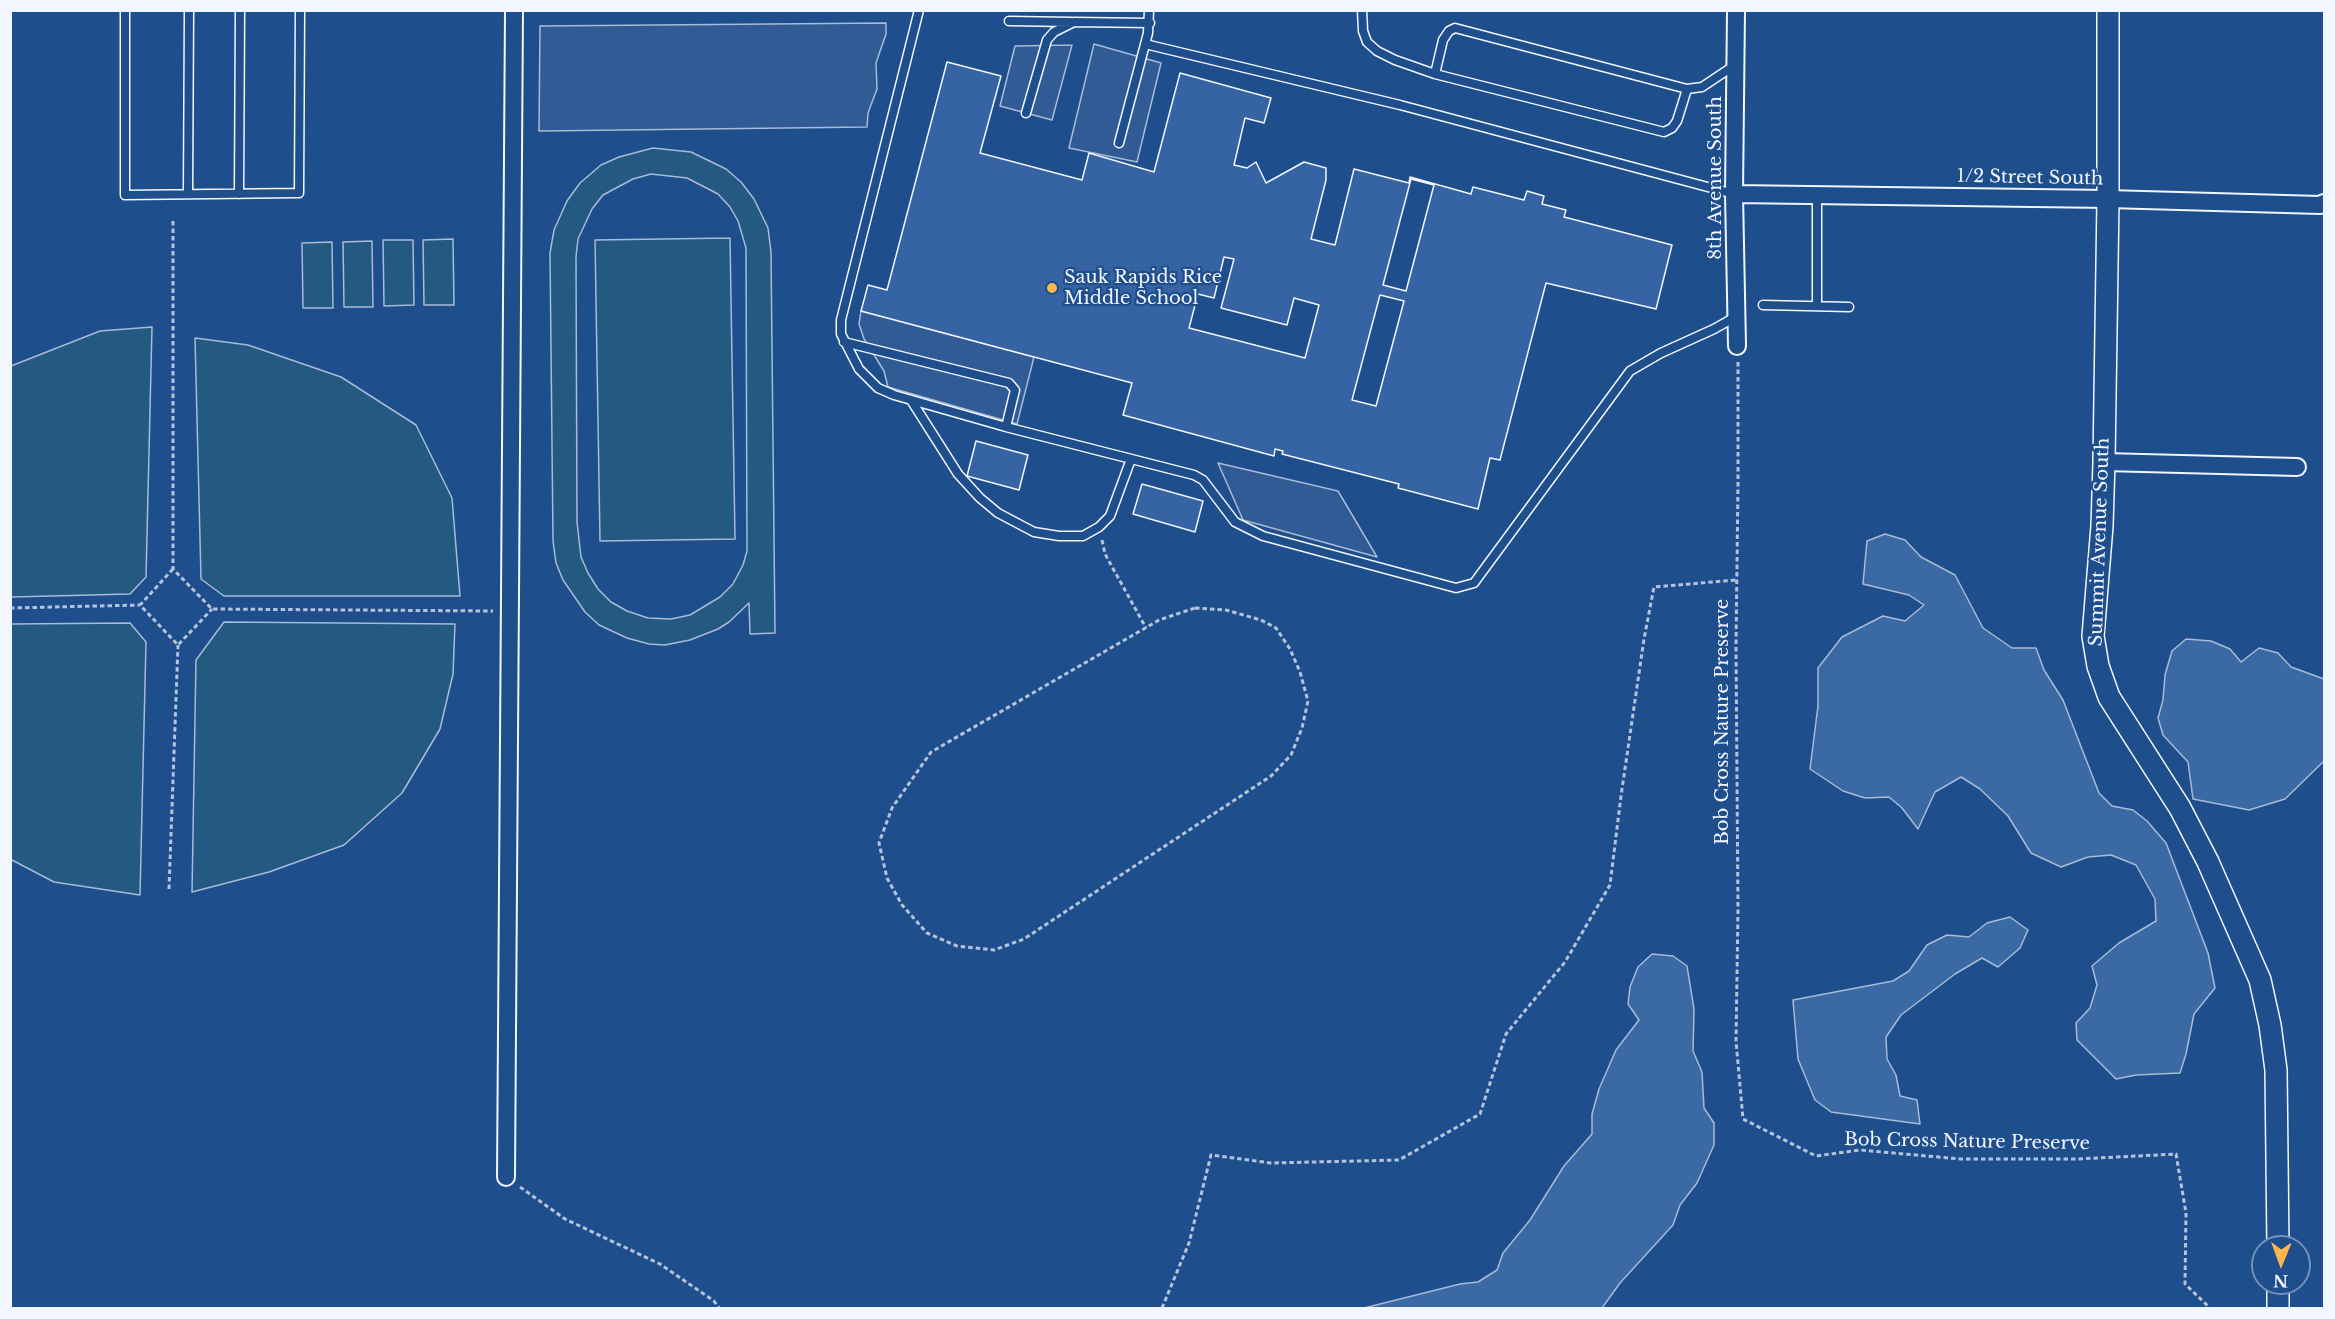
<!DOCTYPE html>
<style>
body{margin:0}
#map{position:relative;width:2335px;height:1319px;overflow:hidden;background:#1f4e8c;font-family:"Libre Baskerville",serif}
canvas{display:block}
.frame{position:absolute;inset:0;border:12px solid #f2f6ff;pointer-events:none}
.north{position:absolute;left:2251px;top:1235px;width:60px;height:60px;box-sizing:border-box;background:#1f4e8c;border:2px solid #7391ba;border-radius:50%;rotate:181deg;font-size:16px;font-weight:700;line-height:24px;text-align:center;color:#f2f6ff}
.north::after{content:'';display:block;margin:auto;width:21px;height:27px;background:#ffb74d;clip-path:polygon(50% 0,100% 100%,50% 72%,0 100%)}
</style>
<div id="map">
<canvas width="2335" height="1319"></canvas>
<div class="frame"></div>
<div class="north">N</div>
</div>
<script>
const g = document.querySelector('canvas').getContext('2d');
g.lineJoin = 'round';
function fill(path, color) {
  g.fillStyle = color;
  g.fill(path, 'evenodd');
}
function shape(rows) {
  const path = new Path2D();
  for (const r of rows) {
    path.moveTo(r[0], r[1]);
    for (let i = 2; i < r.length; i += 2) path.lineTo(r[i], r[i + 1]);
  }
  return path;
}
function strokePath(path, color, width, dash) {
  g.strokeStyle = color;
  g.lineWidth = width;
  g.lineCap = dash ? 'butt' : 'round';
  g.setLineDash(dash || []);
  g.stroke(path);
}
function label(font, color, halo, rows, align = 'center') {
  g.font = font + ' "Libre Baskerville",serif';
  g.lineWidth = 4.5;
  g.setLineDash([]);
  g.textBaseline = 'middle';
  g.strokeStyle = halo;
  g.fillStyle = color;
  for (const [text, x, y, turn = 0] of rows) {
    g.save();
    g.translate(x, y);
    g.rotate((+turn || 0) * Math.PI / 180);
    g.textAlign = isNaN(turn) ? turn : align;
    if (halo) g.strokeText(text, 0, 0);
    g.fillText(text, 0, 0);
    g.restore();
  }
}
const green = shape([
 [653,148,691,152,726,169,741,182,754,199,768,228,771,252,775,633,750,634,749,603,729,622,718,629,690,640,665,645,649,644,627,638,599,625,585,612,563,580,556,563,553,541,550,253,554,230,567,201,580,183,601,165,619,157,653,148],
 [651,174,687,178,718,194,730,207,738,221,746,248,747,551,743,565,733,584,720,597,690,615,671,619,648,618,627,611,611,602,598,589,588,573,581,557,577,522,576,257,578,239,592,209,603,195,633,179,651,174],
 [730,238,735,539,600,541,595,240,730,238],
 [453,239,454,305,424,305,423,240,453,239],
 [383,240,413,240,414,305,384,306,383,240],
 [372,241,373,307,344,307,343,242,372,241],
 [332,242,333,308,303,308,302,243,332,242],
 [152,327,146,577,130,594,11,597,11,366,100,331,152,327],
 [195,338,248,345,341,377,416,425,452,498,460,596,224,596,201,579,195,338],
 [224,622,455,624,453,674,440,729,402,793,344,845,269,872,192,892,196,660,224,622],
 [130,623,146,642,140,895,54,882,10,859,11,624,130,623]
]);
fill(green, '#245a82');
strokePath(green, '#a8bbd7', 1.5);
const parking = shape([
 [886,23,886,34,876,63,877,89,868,113,867,127,539,131,540,26,886,23],
 [1094,44,1161,63,1137,162,1069,148,1094,44],
 [1072,45,1052,120,1000,106,1015,46,1072,45],
 [861,311,1034,357,1017,424,888,387,884,371,864,339,859,324,861,311],
 [1218,463,1338,491,1377,557,1243,520,1218,463]
]);
fill(parking, '#305b95');
strokePath(parking, '#a8bbd7', 1.5);
const water = shape([
 [1885,534,1905,540,1921,557,1955,575,1983,628,2012,648,2036,648,2044,670,2063,700,2099,793,2112,806,2133,810,2147,821,2166,843,2208,953,2215,988,2194,1014,2186,1054,2180,1073,2136,1075,2116,1079,2077,1040,2076,1023,2090,1008,2097,985,2092,966,2119,943,2156,921,2155,899,2136,865,2111,855,2088,857,2061,867,2031,853,2008,816,1980,789,1961,777,1935,792,1918,829,1902,808,1889,797,1865,798,1843,791,1810,769,1818,706,1818,668,1842,637,1883,616,1905,621,1924,605,1909,595,1863,584,1867,541,1885,534],
 [2186,639,2211,641,2230,649,2241,662,2259,648,2278,653,2291,667,2324,679,2324,761,2285,799,2249,810,2193,799,2188,762,2163,735,2158,718,2163,700,2165,675,2172,651,2186,639],
 [2010,917,2028,930,2020,948,1998,967,1982,958,1955,974,1901,1015,1886,1037,1887,1059,1896,1075,1900,1096,1917,1100,1920,1124,1831,1112,1815,1100,1798,1059,1793,1000,1893,981,1909,971,1927,945,1947,935,1969,937,1987,923,2010,917],
 [1652,954,1673,956,1687,966,1694,1009,1693,1051,1702,1072,1704,1108,1714,1123,1714,1145,1697,1183,1680,1205,1673,1225,1620,1283,1602,1308,1364,1308,1460,1284,1478,1282,1497,1270,1503,1253,1530,1220,1564,1166,1592,1134,1592,1114,1599,1089,1616,1050,1639,1020,1628,1004,1630,987,1638,967,1652,954]
]);
fill(water, '#3b69a3');
strokePath(water, '#a8bbd7', 1.5);
const building = shape([
 [947,62,1001,76,980,153,1082,180,1089,153,1154,172,1180,73,1271,98,1264,123,1245,118,1234,165,1247,168,1256,162,1266,183,1304,162,1326,168,1326,180,1311,239,1335,245,1354,169,1409,183,1410,177,1471,194,1473,187,1524,200,1527,191,1544,196,1542,204,1566,210,1564,217,1672,245,1656,309,1546,283,1500,460,1490,458,1478,509,1398,488,1399,484,1282,454,1283,451,1275,449,1274,456,1123,415,1132,383,861,311,868,285,887,290,947,62],
 [1411,179,1434,185,1406,291,1383,285,1411,179],
 [1224,257,1234,259,1221,308,1287,325,1294,298,1319,305,1305,358,1189,328,1198,294,1214,298,1224,257],
 [1380,295,1404,301,1376,406,1352,400,1380,295],
 [976,441,1028,455,1019,490,967,476,976,441],
 [1142,484,1203,501,1195,532,1133,514,1142,484]
]);
fill(building, '#3563a3');
strokePath(building, '#f2f6ff', 1.5);
const service = shape([
 [125,10,125,195,299,193,300,10],
 [919,10,841,320,841,334,859,369,878,388,894,395,1006,427,1194,475,1203,480,1235,522,1263,536,1456,588,1474,583,1630,371,1661,353,1714,329,1737,316],
 [1362,10,1363,31,1367,42,1377,51,1395,60,1435,74],
 [1009,21,1071,22],
 [1145,44,1400,105,1734,194],
 [1687,89,1677,121,1672,128,1664,132,1435,74,1443,40,1449,31,1455,28,1687,89,1702,87,1735,65],
 [1026,113,1047,40,1054,32,1074,22,1150,23],
 [1119,143,1148,33,1149,10],
 [188,194,189,10],
 [239,194,240,10],
 [1763,305,1849,307],
 [1817,306,1817,195],
 [844,342,1009,383,1015,390,1006,427],
 [911,400,958,474,980,498,998,513,1034,532,1059,536,1083,536,1099,527,1110,516,1131,459]
]);
const minor = shape([
 [1736,10,1734,194,1737,346],
 [1734,194,2108,199,2320,205,2324,203],
 [2104,462,2297,467],
 [506,1177,514,10]
]);
const tertiary = shape([
 [2108,10,2108,199,2104,462,2102,526,2093,636,2098,666,2109,697,2180,808,2208,862,2260,980,2270,1025,2276,1070,2278,1247],
 [2278,1283,2278,1308]
]);
strokePath(service, '#f2f6ff', 11);
strokePath(minor, '#f2f6ff', 20);
strokePath(tertiary, '#f2f6ff', 24);
strokePath(shape([
 [173,221,173,569,212,609,493,611],
 [1738,362,1738,483,1736,646,1738,910,1736,1041,1743,1119,1816,1156,1860,1150,1960,1159,2077,1159,2176,1154,2186,1213,2185,1284,2210,1308],
 [1102,540,1105,554,1146,628],
 [173,569,140,605,178,645,212,609],
 [10,608,140,605],
 [1195,608,1226,610,1261,620,1276,628,1290,649,1300,672,1308,701,1302,728,1291,755,1271,776,1024,939,994,950,957,946,927,933,902,905,887,878,879,843,892,808,931,752,1159,620,1195,608],
 [169,889,178,645],
 [520,1187,565,1219,660,1264,714,1301,719,1308],
 [1162,1308,1189,1243,1211,1155,1271,1163,1399,1160,1480,1114,1506,1034,1565,962,1610,885,1621,796,1644,639,1654,587,1736,580]
]), '#b3c4dc', 3, [4.5, 3]);
strokePath(service, '#1f4e8c', 8);
strokePath(minor, '#1f4e8c', 16);
strokePath(tertiary, '#1f4e8c', 21);
for (const [x, y, r, color] of [
 [1052,288,6,"#ffb74d"]
]) {
  const dot = new Path2D();
  dot.arc(x, y, r, 0, 2 * Math.PI);
  g.fillStyle = color;
  g.fill(dot);
  strokePath(dot, '#1f4e8c', 2);
}
label('18px', '#f2f6ff', '#1f4e8c', [
 ["8th Avenue South",1716,178,-90],
 ["1/2 Street South",2030,178,1],
 ["Summit Avenue South",2100,542,-88],
 ["Bob Cross Nature Preserve",1723,722,-90],
 ["Bob Cross Nature Preserve",1967,1142,1]
]);
label('18px', '#f2f6ff', '#1f4e8c', [
 ["Sauk Rapids Rice",1064,278],
 ["Middle School",1064,299]
], 'left');
</script>
